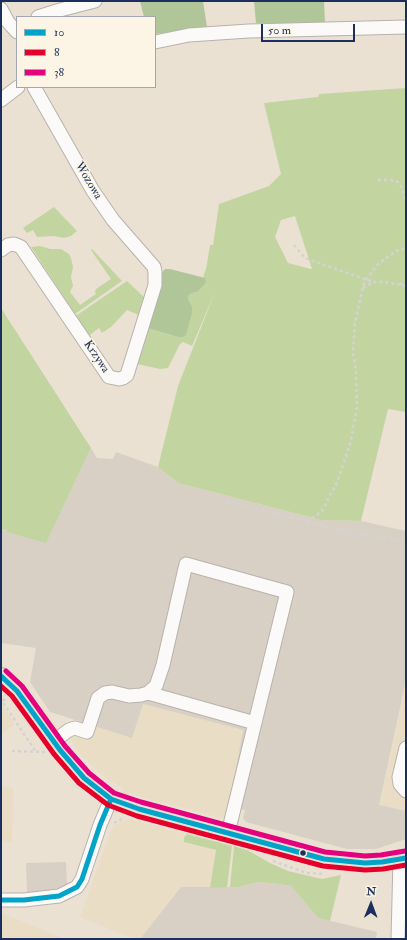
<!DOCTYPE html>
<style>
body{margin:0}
#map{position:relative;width:407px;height:940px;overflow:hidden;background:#eae1d2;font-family:"IM FELL Double Pica",serif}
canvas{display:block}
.frame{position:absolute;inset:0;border:2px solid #1b2f5e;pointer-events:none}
.legend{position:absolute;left:16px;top:16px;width:140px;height:72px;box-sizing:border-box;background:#fcf5e5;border:1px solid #a2a6af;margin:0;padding:5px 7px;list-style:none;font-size:12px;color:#1b2f5e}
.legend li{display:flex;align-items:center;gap:8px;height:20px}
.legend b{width:20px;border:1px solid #a2a6af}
.north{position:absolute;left:351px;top:884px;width:40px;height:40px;-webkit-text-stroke:3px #fcf5e5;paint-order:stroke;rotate:1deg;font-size:11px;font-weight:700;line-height:16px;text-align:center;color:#1b2f5e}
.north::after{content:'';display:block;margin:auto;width:14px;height:18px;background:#1b2f5e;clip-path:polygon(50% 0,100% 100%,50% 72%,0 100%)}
.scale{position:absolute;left:261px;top:24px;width:94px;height:18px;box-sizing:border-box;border:2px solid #1b2f5e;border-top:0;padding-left:5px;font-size:12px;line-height:14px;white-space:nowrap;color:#1b2f5e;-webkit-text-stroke:3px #fcf5e5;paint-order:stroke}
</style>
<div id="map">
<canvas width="407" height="940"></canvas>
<div class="frame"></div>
<ul class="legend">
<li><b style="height:5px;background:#01a3c8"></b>10</li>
<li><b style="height:5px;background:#e4002b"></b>8</li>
<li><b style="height:5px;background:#e5007d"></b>38</li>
</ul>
<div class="north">N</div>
<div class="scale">50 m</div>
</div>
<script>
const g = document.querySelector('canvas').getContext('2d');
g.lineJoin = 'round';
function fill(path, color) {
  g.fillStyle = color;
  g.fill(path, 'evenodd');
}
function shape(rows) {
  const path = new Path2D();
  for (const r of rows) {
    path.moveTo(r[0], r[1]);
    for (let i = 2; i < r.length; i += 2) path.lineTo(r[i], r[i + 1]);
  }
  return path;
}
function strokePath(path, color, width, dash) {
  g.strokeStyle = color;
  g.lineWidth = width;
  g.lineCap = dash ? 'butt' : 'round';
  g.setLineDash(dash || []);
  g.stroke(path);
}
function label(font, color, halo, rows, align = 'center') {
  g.font = font + ' "IM FELL Double Pica",serif';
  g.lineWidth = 3;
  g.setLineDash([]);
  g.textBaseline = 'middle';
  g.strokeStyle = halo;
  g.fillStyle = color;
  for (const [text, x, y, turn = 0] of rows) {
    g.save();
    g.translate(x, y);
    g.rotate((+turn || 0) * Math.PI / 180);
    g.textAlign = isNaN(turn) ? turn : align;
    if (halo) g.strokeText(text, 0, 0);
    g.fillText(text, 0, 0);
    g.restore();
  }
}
fill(shape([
 [406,683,406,811,379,806],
 [1,703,15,724,1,734],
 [143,704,243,730,230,801,225,819,123,792,121,787,106,778,92,766,79,753,71,740,78,721,132,738],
 [1,786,14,788,12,843,1,841],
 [130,819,187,834,184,838,184,842,216,850,210,888,181,887,140,939,135,939,80,917,111,831,115,825,120,822],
 [1,913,2,913,65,939,1,939]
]), '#e9ddc5');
fill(shape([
 [91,448,97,458,113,459,116,452,158,467,178,483,321,520,361,521,406,531,406,680,379,805,406,811,406,839,376,849,347,849,246,822,243,818,245,810,229,806,243,730,143,704,132,738,50,712,30,682,36,648,1,643,1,529,46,542],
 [66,862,67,885,52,890,27,893,26,863],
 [259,882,280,884,291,886,318,918,377,932,376,939,140,939,181,887,239,887]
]), '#d8d0c4');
fill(shape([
 [406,88,406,412,388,409,361,521,321,520,178,483,158,467,178,386,215,292,192,346,183,342,180,344,168,368,160,369,137,364,147,328,178,337,192,306,188,299,188,296,192,293,197,292,203,286,205,278,203,277,206,269,210,245,213,245,219,204,269,186,281,174,264,103,318,97,319,94],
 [295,216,312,269,311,269,288,263,275,237,281,220],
 [54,207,77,231,71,236,64,238,54,236,37,237,33,230,27,233,23,228],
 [40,246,50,249,61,249,69,254,71,258,73,267,71,277,73,286,70,292,80,305,96,294,95,292,96,289,111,279,91,250,92,249,122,281,75,314,31,247],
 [127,281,146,299,141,316,127,310,111,327,102,333,99,328,87,337,74,317],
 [1,308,91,448,46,543,7,532,7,530,1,529],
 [187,834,232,846,227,887,210,888,216,850,184,842,184,838],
 [234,846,249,851,270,863,288,871,322,879,341,875,330,921,318,918,291,886,280,884,259,882,239,887,230,887]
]), '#c2d5a0');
fill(shape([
 [140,1,203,1,207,27,155,34,155,17,144,17],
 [254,1,324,1,325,23,256,23],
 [165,269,170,269,205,278,206,282,203,286,197,292,192,293,188,296,188,299,192,306,192,313,186,335,183,337,178,337,147,328,159,276]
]), '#b0c698');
const minor = shape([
 [1,9,8,22,17,32],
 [38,17,60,10,95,1],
 [155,42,189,35,249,31,406,27],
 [1,100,18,87],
 [1,250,8,245,14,244,21,247,109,377,119,379,123,378,127,375,155,285,155,272,154,267,113,220,93,191,34,87],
 [148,693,255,723],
 [54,741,69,730,75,728,87,732,98,698,105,693,112,692,129,696,141,695,148,693,156,686,163,665,186,564,287,592,228,833],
 [406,748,399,777,400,784,406,791],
 [1,900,24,900,59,896,77,887,82,879,100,825,111,799],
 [398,939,400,859]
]);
const major = shape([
 [1,676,17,691,60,750,84,778,111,799,139,809,324,859,365,863,382,862,406,858]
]);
strokePath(minor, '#b6b2ad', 15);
strokePath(major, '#b6b2ad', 18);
strokePath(shape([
 [378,180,390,180,398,182,402,188,406,202],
 [294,245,305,258,373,282],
 [400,285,406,281],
 [363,288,373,282,385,282,406,286],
 [226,501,355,534,406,541],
 [307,522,322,511,338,480,350,444,357,408,356,372,353,353,355,322,364,283,377,265,396,251,406,248],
 [5,699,2,701,36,752],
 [12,751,45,752],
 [114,823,124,818],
 [273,861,307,873,324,874]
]), '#d5d3d2', 2.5, [3, 3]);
strokePath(minor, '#fcfaf8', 13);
strokePath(major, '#e7e1d4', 16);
strokePath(shape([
 [1,676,17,691,60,750,84,778,111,799,139,809,324,859,365,863,382,862,406,858],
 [1,900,24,900,59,896,77,887,82,879,100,825,111,799]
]), '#01a3c8', 5);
strokePath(shape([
 [1,686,12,696,54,754,79,783,108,805,137,816,323,866,365,870,383,869,406,865]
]), '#e4002b', 5);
strokePath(shape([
 [6,671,22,686,65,746,89,773,114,793,141,802,325,852,365,856,381,855,405,851]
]), '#e5007d', 5);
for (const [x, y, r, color] of [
 [303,853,3.5,"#1b2f5e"]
]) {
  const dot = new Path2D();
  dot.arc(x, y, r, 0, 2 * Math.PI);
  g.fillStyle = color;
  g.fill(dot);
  strokePath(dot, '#fcf5e5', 1.5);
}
label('12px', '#1b2f5e', '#fcf5e5', [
 ["Wozowa",88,181,59],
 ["Krzywa",96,357,56]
]);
</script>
